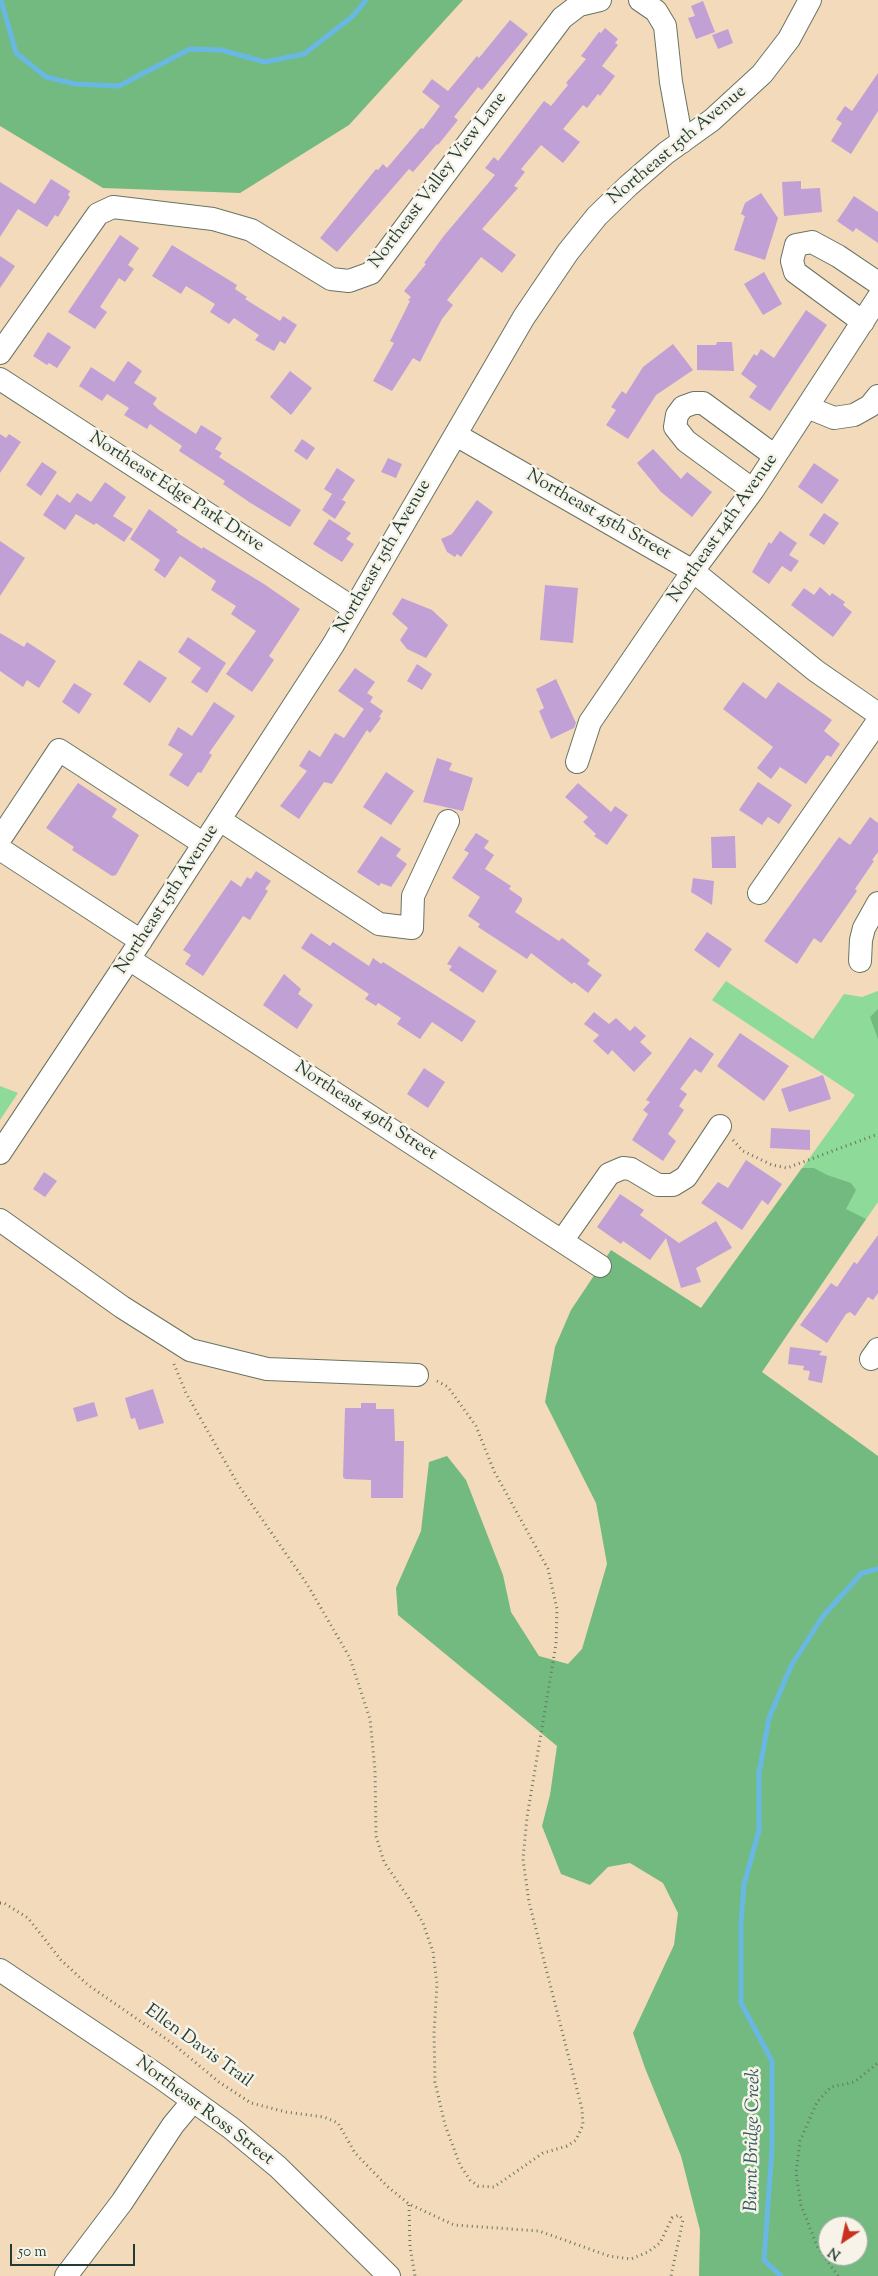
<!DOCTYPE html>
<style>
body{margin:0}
#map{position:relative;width:878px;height:2276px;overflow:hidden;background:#f3daba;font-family:"Sorts Mill Goudy",serif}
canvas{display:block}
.north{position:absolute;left:818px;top:2216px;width:50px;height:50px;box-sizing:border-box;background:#f7f3e8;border:1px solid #a1aaa0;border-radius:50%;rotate:214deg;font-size:14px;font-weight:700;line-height:20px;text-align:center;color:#1f3d34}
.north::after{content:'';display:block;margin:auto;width:18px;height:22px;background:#c8321e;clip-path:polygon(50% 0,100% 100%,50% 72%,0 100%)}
.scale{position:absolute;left:10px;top:2244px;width:125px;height:22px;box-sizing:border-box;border:2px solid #1f3d34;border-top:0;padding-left:6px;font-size:15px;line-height:18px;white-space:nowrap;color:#1f3d34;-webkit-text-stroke:4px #f7f3e8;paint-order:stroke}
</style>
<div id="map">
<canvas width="878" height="2276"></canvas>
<div class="north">N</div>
<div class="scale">50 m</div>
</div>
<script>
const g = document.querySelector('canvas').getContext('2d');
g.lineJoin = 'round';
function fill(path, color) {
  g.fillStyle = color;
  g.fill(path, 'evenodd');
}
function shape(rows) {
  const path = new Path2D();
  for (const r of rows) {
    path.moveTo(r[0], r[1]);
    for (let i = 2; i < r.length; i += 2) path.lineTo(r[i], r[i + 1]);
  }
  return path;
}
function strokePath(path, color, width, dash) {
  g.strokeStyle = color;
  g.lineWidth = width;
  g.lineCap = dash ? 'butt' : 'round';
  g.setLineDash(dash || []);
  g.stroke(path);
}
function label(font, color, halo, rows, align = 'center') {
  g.font = font + ' "Sorts Mill Goudy",serif';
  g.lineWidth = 5;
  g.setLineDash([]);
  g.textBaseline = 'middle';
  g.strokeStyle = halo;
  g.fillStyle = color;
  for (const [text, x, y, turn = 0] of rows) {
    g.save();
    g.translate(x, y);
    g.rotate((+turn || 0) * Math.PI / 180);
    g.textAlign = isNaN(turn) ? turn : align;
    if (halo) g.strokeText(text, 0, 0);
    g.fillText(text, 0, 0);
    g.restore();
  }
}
fill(shape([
 [726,981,813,1039,844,994,862,997,878,991,878,1202,771,1357,701,1308,855,1095,712,1000],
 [0,1086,18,1093,0,1120]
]), '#8eda98');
fill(shape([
 [0,0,463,0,349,125,240,193,103,188,0,126],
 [878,1009,878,1039,870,1017],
 [802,1168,814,1168,827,1175,851,1183,856,1190,846,1209,866,1219,762,1372,878,1456,878,2276,699,2276,700,2230,681,2156,645,2068,633,2033,674,1945,678,1913,663,1883,630,1863,608,1867,590,1885,561,1874,542,1826,550,1795,557,1746,398,1615,396,1588,421,1531,429,1462,447,1456,466,1480,503,1575,511,1612,539,1656,568,1664,582,1649,607,1564,596,1503,545,1402,555,1347,571,1310,611,1250,701,1308],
 [828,2226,858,2226,858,2256,828,2256]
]), '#72ba80');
strokePath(shape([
 [1,0,16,53,46,77,75,84,119,86,190,49,221,50,265,62,304,54,353,16,366,0],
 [781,2276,764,2260,772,2149,772,2061,741,2003,741,1924,744,1885,759,1830,759,1773,769,1718,791,1666,823,1616,862,1573,878,1569]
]), '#69b8e4', 5);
fill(shape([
 [703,1,715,32,696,39,688,18,695,16,691,6],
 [510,20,528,34,482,90,478,87,454,117,458,120,438,145,437,144,413,172,409,169,337,252,320,238,376,169,378,170,383,164,387,168,421,128,423,129,440,106,422,92,432,79,448,91,477,56,479,58],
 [605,28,618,39,615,43,618,45,602,66,615,76,600,96,598,94,587,108,583,105,563,129,580,142,563,163,541,145,521,169,525,172,514,186,518,188,482,229,516,255,502,273,481,257,447,300,453,305,442,319,420,362,413,358,392,391,373,381,394,343,390,341,410,301,408,300,411,297,404,291,426,264,424,263,443,237,495,175,485,168,494,157,498,161,544,101,551,106,568,85,566,83,586,59,581,56,599,32,601,33],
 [728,29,733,43,718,49,712,35],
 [878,73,878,111,851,154,831,141,842,123,836,119,845,106,852,111],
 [51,179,70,191,68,195,70,197,58,217,55,215,47,227,18,209,0,237,0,182,35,204],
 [801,181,801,189,820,188,822,212,784,216,782,182],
 [761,193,778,218,765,260,734,250,745,216,741,214,745,203],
 [854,196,878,212,878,243,856,228,853,232,837,221],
 [120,235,139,248,128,265,134,269,125,282,119,278,100,307,107,312,95,329,68,312],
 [172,245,237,285,235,289,247,297,245,299,280,321,283,316,297,325,285,344,280,341,274,351,255,340,259,335,234,318,229,324,210,312,215,304,186,286,181,294,152,276],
 [0,256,15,266,0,288],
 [764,272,782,304,763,315,744,284],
 [806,310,827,325,770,411,749,397,757,386,741,374,754,354,757,356,761,349,774,358],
 [48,332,71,347,57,368,49,363,47,365,33,356],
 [717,342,732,342,734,371,697,370,697,345,716,345],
 [673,344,693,370,656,395,628,439,606,425,616,410,611,407,622,391,626,394,643,367],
 [128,361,142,371,134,383,157,398,153,404,159,410,196,434,201,425,222,438,215,449,222,453,219,457,301,510,290,527,249,502,223,484,225,481,179,451,182,446,150,424,147,429,124,415,129,408,107,394,102,401,79,386,91,367,114,382],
 [290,371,312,388,291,415,270,397],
 [0,434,6,438,9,434,21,442,0,473],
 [302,439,315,448,307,460,294,451],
 [653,449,681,479,687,472,712,492,692,517,661,492,637,463],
 [388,458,402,464,396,478,381,472],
 [42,462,57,472,41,496,26,485],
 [814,463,839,480,822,504,798,487],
 [337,468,355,480,342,500,324,489],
 [105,482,126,497,113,516,133,529,124,542,96,523,94,525,76,514,65,530,43,515,57,494,70,503,77,493,91,502],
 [332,494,346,502,335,519,322,510],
 [477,500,493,512,461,557,457,554,455,557,447,552,441,539,452,534],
 [149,509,178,530,176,532,202,549,203,547,264,584,300,609,269,656,274,660,252,692,226,674,256,631,231,614,236,606,211,590,216,581,180,556,165,578,154,570,160,560,130,539],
 [824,513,839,523,824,545,809,535],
 [329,519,351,533,346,539,354,544,342,562,313,544],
 [780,531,797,543,789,555,799,561,791,572,782,566,769,584,752,572,769,542,771,544],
 [0,541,25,558,0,596],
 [545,585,578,588,573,643,540,640],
 [820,587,830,596,832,593,845,602,843,605,852,612,833,637,791,605,804,588,814,595],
 [402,598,432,610,448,625,426,658,407,649,400,640,408,628,392,614],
 [0,633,24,647,27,642,56,661,39,688,27,680,23,687,0,671],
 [188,637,226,663,207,693,191,682,201,668,178,652],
 [139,660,167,678,150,703,123,684],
 [417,664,432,674,422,690,407,681],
 [355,668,375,682,367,693,373,697,370,702,383,711,379,717,381,718,370,733,367,730,332,784,324,782,299,819,280,806,307,771,299,766,309,750,320,757,335,733,344,738,364,709,338,691],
 [556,679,576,723,574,728,551,739,539,711,544,708,536,689],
 [743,682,766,699,778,682,832,720,824,731,840,744,831,757,827,755,806,784,780,767,771,779,757,768,773,747,723,709],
 [74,683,92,694,79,714,62,702],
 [214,702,235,716,209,753,212,755,201,773,198,772,188,787,169,775,183,754,168,745,178,727,192,736],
 [437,758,452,763,449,770,473,778,463,811,423,802],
 [386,772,414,791,391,825,363,807],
 [758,782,792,805,779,824,768,817,762,825,739,810],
 [78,783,117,809,112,817,139,835,116,875,112,876,72,850,74,847,46,828],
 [578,783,611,812,615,806,628,815,607,845,594,836,596,834,583,822,588,817,565,797],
 [870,817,878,823,878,852,872,860,874,861,855,889,857,891,821,943,814,938,797,964,764,941,839,837,850,845],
 [476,833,489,841,484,848,494,855,485,869,511,886,509,889,522,898,522,901,515,912,559,941,562,938,590,960,587,964,602,975,588,993,574,982,572,984,531,953,527,959,478,927,480,924,468,916,480,897,452,878,469,853,464,850],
 [381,836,401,849,396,856,407,864,391,887,381,883,379,886,357,872],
 [735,836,736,868,712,868,711,837],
 [256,871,271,881,265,889,268,891,250,920,243,916,203,976,185,964,191,955,183,950,231,880,241,887,247,877,251,879],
 [693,878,714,881,712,905,691,892],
 [707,932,732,949,719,968,694,950],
 [311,933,330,946,333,942,369,966,373,958,381,964,383,962,476,1021,462,1042,432,1022,420,1039,397,1024,401,1018,378,1003,376,1006,365,999,369,994,301,948],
 [459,946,497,971,483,993,449,970,452,966,447,964],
 [284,974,301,989,298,994,313,1005,297,1029,263,1005],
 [594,1012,609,1024,616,1018,630,1031,635,1026,646,1036,640,1042,652,1053,634,1072,612,1050,608,1055,593,1041,599,1035,584,1024],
 [740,1033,789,1066,764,1101,717,1066],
 [690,1037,714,1054,701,1073,695,1069,680,1089,687,1094,679,1106,684,1110,668,1134,676,1141,663,1161,632,1140,648,1114,643,1110,650,1102,646,1100],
 [424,1068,445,1082,428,1108,407,1094],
 [823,1075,831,1099,789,1112,781,1089],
 [771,1128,810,1130,810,1150,770,1148],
 [746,1160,782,1184,768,1205,762,1200,742,1230,701,1203,718,1182,728,1188],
 [44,1172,57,1181,45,1197,33,1189],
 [620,1194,644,1210,640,1215,679,1243,716,1221,732,1248,696,1268,701,1282,681,1288,666,1238,650,1260,623,1241,621,1244,597,1227],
 [878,1235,878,1293,873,1300,868,1297,855,1316,850,1312,846,1314,827,1343,800,1325,831,1283,837,1287,854,1262,857,1264],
 [790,1347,822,1351,819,1355,827,1356,822,1383,808,1380,810,1371,803,1370,804,1366,788,1364],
 [153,1389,164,1423,139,1430,135,1418,131,1419,125,1398],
 [94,1402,98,1416,77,1422,73,1408],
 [361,1403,376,1403,376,1409,394,1409,395,1441,404,1441,403,1498,371,1498,371,1480,345,1479,343,1477,345,1408,361,1408]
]), '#c1a0d5');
const minor = shape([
 [640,0,656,11,665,26,671,82,682,142],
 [863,322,795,272,792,261,796,245,812,242,838,256,878,283],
 [0,353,98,214,113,207,213,219,251,230,331,279,349,281,371,273,562,18,579,5,600,0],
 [0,379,353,608],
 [807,407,834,418,854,415,870,406,878,396],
 [456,435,693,571,816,671,878,714],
 [753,490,686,441,675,427,677,415,683,407,694,403,703,403,775,456],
 [577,762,590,722,693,571,753,490,878,298],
 [220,820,379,924,412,928,413,896,448,821],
 [0,839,59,750,204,844],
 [0,849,141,941],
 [759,893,878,721],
 [129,959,600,1266],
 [860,961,861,940,864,928,878,903],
 [0,1153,129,959,333,645,524,317,568,252,597,216,628,186,666,153,712,120,762,74,789,39,810,0],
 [0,1220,122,1307,190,1350,267,1369,417,1375],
 [562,1241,609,1174,623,1168,631,1169,658,1185,673,1185,686,1177,720,1126],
 [871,1359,878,1349],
 [0,1970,160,2077,231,2128,278,2167,389,2276],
 [66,2276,122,2202,173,2125,193,2101]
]);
strokePath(minor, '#697463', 24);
strokePath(shape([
 [733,1140,743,1151,772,1165,787,1168,878,1134],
 [174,1364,186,1393,239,1486,307,1584,350,1658,370,1719,375,1770,376,1836,384,1862,408,1897,423,1923,433,1952,437,1984,434,2033,435,2082,445,2125,460,2165,470,2180,478,2186,494,2187,543,2153,567,2146,576,2140,583,2125,582,2109,529,1902,523,1859,527,1817,556,1644,557,1609,548,1569,494,1471,476,1426,448,1387,435,1380],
 [0,1903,4,1903,28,1918,61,1960,88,1985,172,2043,219,2082,251,2103,286,2112,324,2117,338,2123,355,2153,388,2187,409,2204,454,2225,539,2231,609,2256,631,2259,648,2252,660,2243,672,2218,679,2215,683,2220,671,2276],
 [409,2205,410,2247,415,2276],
 [838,2276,817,2246,801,2205,796,2173,800,2141,817,2102,831,2087,854,2082,878,2063]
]), '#697463', 3, [1, 4]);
strokePath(minor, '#fff', 22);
label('18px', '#1f3d34', '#f7f3e8', [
 ["Northeast 15th Avenue",678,146,-40],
 ["Northeast Valley View Lane",439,181,-53],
 ["Northeast Edge Park Drive",176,493,33],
 ["Northeast 45th Street",598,516,30],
 ["Northeast 14th Avenue",724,529,-55],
 ["Northeast 15th Avenue",384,557,-60],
 ["Northeast 15th Avenue",168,900,-57],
 ["Northeast 49th Street",365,1112,33],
 ["Ellen Davis Trail",198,2047,36],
 ["Northeast Ross Street",204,2112,37]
]);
label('italic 19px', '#325c60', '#f7f3e8', [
 ["Burnt Bridge Creek",754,2140,-89]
]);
</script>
